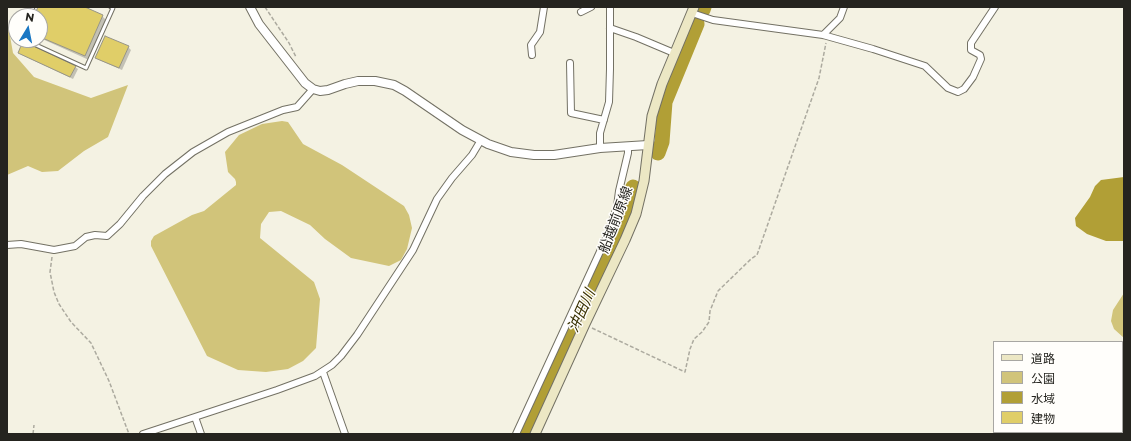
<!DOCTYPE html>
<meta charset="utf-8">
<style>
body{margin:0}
#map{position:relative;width:1131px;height:441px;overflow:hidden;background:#f4f2e3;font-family:Montserrat,"Noto Sans JP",sans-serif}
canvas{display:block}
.frame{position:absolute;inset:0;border:8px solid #25241f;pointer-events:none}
.legend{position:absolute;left:993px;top:341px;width:130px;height:92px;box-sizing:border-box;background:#fffefb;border:1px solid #a8a7a3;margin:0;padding:5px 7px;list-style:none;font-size:12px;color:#25241f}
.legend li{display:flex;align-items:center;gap:8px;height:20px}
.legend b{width:20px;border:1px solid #a8a7a3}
.north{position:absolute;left:8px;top:8px;width:40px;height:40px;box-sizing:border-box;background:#fffefb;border:1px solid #a8a7a3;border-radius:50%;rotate:10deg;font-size:11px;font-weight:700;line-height:16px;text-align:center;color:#25241f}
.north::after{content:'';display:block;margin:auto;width:14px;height:18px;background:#1a77c3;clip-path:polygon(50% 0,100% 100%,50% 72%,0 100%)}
</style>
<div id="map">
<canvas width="1131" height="441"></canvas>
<div class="frame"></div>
<ul class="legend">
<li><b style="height:5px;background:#ece7c4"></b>道路</li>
<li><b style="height:11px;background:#d1c47a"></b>公園</li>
<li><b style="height:11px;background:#b19f36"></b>水域</li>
<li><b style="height:11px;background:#e0ce68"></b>建物</li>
</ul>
<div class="north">N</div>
</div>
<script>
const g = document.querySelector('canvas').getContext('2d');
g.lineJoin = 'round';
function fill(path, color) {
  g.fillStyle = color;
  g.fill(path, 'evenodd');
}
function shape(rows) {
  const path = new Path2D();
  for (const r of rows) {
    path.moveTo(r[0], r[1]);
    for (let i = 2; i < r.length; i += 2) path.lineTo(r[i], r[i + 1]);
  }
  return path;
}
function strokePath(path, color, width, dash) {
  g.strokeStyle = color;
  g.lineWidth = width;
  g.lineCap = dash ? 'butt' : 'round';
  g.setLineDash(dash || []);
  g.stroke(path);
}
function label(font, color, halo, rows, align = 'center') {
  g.font = font + ' Montserrat,"Noto Sans JP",sans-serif';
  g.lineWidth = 3;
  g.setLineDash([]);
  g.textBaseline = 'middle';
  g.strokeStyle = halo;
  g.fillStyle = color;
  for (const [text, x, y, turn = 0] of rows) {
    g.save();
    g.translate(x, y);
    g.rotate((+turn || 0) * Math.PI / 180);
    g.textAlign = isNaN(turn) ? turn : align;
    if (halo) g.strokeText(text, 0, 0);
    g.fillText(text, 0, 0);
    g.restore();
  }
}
fill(shape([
 [7,19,13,53,34,77,91,98,128,85,108,137,84,151,58,171,42,172,28,166,7,175],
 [282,121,288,122,303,144,342,165,404,206,409,215,412,228,407,249,401,260,389,266,351,258,325,239,310,225,281,211,269,212,261,224,260,238,314,282,320,299,316,348,303,361,288,369,266,372,238,370,207,356,151,246,151,241,154,236,192,215,204,211,236,185,236,182,235,179,228,172,225,152,239,135,262,124],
 [1124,293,1124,338,1114,329,1111,321,1113,310]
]), '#d1c47a');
fill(shape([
 [1124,177,1124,241,1106,241,1087,234,1076,226,1075,218,1090,197,1095,186,1101,180]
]), '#b19f36');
fill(shape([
 [39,7,82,7,102,16,106,20,89,60,40,38,40,16,35,16],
 [128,47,131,50,122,70,99,60,97,57],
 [19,53,75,67,78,69,73,79,22,55]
]), '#0003');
strokePath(shape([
 [703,10,704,7],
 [658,153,662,142,665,102,697,24],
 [526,434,627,213,628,200,633,187]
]), '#b19f36', 15);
const building = shape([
 [38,7,85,7,103,15,85,56,40,37,40,16,34,16,38,7],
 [105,36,129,46,119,68,95,58,105,36],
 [23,41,76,66,70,77,18,53,23,41]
]);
fill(building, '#e0ce68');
strokePath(building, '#969486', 1);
const service = shape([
 [29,16,33,7],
 [25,40,86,68,113,8,111,7]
]);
const minor = shape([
 [581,12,591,7],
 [692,13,713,20,823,35,873,49,925,66,948,88,958,92,964,89,973,77,981,59,980,55,971,50,971,43,995,7],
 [610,28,636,37,674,53],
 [823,35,840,18,844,7],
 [532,55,531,45,540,32,544,7],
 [570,63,571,113,604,120],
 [600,148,600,133,609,102,610,69,610,7],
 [7,245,21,244,54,250,75,246,86,237,95,235,107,236,120,224,143,196,165,174,193,152,228,132,283,110,297,107,313,89],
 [323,372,345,434],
 [195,417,201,434],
 [143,434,277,390,315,376,332,365,341,356,357,335,413,250,437,199,452,178,472,155,481,140],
 [516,434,609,232,617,206,619,191,628,153,628,147]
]);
const tertiary = shape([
 [250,7,259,24,305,83,313,89,320,91,328,90,345,84,358,81,375,81,394,85,405,91,462,130,488,144,511,152,534,155,554,155,600,148,648,145]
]);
const secondary = shape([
 [535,434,585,324,625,240,636,214,644,181,652,116,662,84,694,7]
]);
strokePath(service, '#737164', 5);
strokePath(minor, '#737164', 8);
strokePath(tertiary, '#737164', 10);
strokePath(secondary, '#737164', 11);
strokePath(shape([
 [265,7,289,43,296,57],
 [52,257,50,272,54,292,59,304,71,322,91,343,109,381,129,434],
 [592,328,685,372,690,349,694,339,702,332,709,322,710,311,718,291,751,259,757,255,819,78,826,43],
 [33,434,34,425]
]), '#acaa9f', 1.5, [4, 2]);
strokePath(service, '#fff', 3);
strokePath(minor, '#fff', 6);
strokePath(tertiary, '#fff', 8);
strokePath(secondary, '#ece7c4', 9);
label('14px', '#25241f', '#fffefb', [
 ["船越前原線",616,220,-69]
]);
label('italic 15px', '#393103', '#fffefb', [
 ["沖田川",582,311,-66]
]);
</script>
